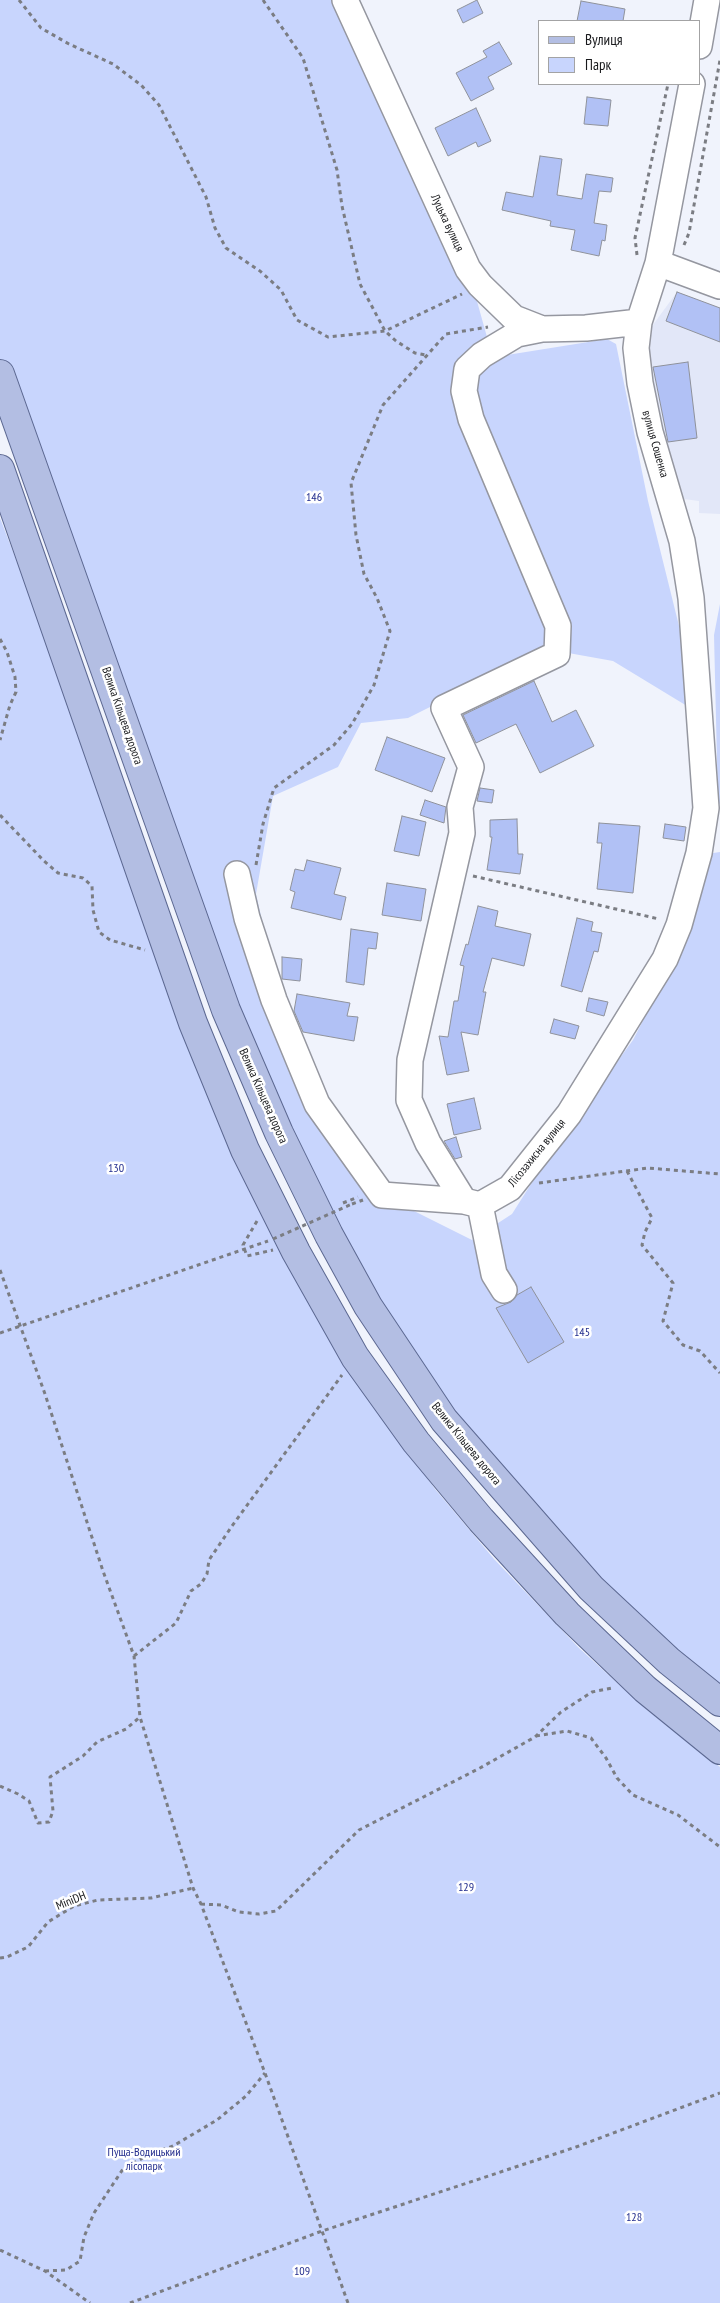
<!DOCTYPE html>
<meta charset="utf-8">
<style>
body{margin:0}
#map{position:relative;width:720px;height:2303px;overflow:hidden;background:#f0f3fc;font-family:"PT Sans Narrow",sans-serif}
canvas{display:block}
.legend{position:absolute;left:538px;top:20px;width:162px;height:65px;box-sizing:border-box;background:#fff;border:1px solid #a3a3a4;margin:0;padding:6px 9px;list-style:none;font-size:15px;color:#18191c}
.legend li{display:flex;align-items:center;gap:10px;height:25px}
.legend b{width:25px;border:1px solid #a3a3a4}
</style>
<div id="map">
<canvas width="720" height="2303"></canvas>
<ul class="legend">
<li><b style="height:6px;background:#b3bee3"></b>Вулиця</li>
<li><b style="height:14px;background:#c8d5fd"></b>Парк</li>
</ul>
</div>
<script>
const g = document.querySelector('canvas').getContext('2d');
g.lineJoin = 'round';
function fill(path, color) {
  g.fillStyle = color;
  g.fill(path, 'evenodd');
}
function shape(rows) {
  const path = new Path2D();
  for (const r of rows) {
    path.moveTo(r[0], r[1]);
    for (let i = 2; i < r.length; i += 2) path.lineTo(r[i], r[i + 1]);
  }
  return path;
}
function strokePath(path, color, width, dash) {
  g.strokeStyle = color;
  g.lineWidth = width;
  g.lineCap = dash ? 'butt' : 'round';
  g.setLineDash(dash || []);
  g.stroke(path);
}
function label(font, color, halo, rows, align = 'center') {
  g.font = font + ' "PT Sans Narrow",sans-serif';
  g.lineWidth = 5;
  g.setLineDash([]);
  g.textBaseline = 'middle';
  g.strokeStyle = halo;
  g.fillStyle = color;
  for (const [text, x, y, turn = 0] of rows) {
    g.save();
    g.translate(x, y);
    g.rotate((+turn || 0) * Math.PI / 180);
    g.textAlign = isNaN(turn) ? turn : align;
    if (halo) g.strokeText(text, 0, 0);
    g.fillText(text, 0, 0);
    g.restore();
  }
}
fill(shape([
 [677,292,720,308,720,514,699,513,699,501,684,499,661,442,647,333]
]), '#e2e7f8');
fill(shape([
 [0,0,345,0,468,269,492,355,507,355,607,339,616,344,648,501,680,630,687,706,613,661,546,649,408,718,361,723,338,767,273,796,256,894,282,1009,320,1091,382,1195,472,1240,512,1214,550,1154,633,1040,652,1003,707,854,720,852,720,1702,444,1420,279,1133,0,375],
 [0,518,42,627,348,1367,365,1395,394,1430,435,1489,494,1559,579,1648,646,1709,720,1767,720,2303,0,2303],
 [720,604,720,804,718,803,714,635]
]), '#c8d5fd');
const building = shape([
 [477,0,483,13,463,23,457,10,477,0],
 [581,1,625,9,623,21,577,21,581,1],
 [499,42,512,64,488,77,494,89,471,101,456,73,487,57,483,51,499,42],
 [587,97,611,100,608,126,584,124,587,97],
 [476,108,491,141,478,147,476,142,448,156,435,128,476,108],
 [540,156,562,159,557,195,582,199,586,174,613,178,611,192,599,191,594,223,607,225,605,241,602,240,599,256,571,250,575,230,550,226,551,221,502,210,506,192,533,197,540,156],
 [677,292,720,308,720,342,666,321,677,292],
 [688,362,697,438,668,442,653,367,688,362],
 [534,681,552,722,576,710,594,746,540,773,516,724,476,743,463,715,534,681],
 [387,737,445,758,432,792,375,770,387,737],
 [480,788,494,790,492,803,477,801,480,788],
 [425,800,446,807,444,823,420,815,425,800],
 [402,816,426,822,419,856,394,851,402,816],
 [517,819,518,854,523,854,520,874,487,870,492,837,490,837,490,820,517,819],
 [599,823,640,826,633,893,597,889,602,843,597,843,599,823],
 [665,824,686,827,684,841,663,838,665,824],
 [307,860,341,868,334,894,346,897,341,920,291,908,295,892,290,890,295,869,304,871,307,860],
 [387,883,426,889,421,921,382,915,387,883],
 [478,906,498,911,495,926,531,934,524,966,492,958,483,992,486,992,478,1035,461,1032,469,1071,447,1075,439,1036,448,1037,454,1001,458,1001,464,966,460,965,466,944,468,945,478,906],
 [577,918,593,922,591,931,602,933,598,952,594,951,582,992,561,986,577,918],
 [351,929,378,933,376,949,368,948,364,985,346,982,351,929],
 [282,957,302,959,300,981,282,979,282,957],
 [297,994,350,1003,347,1016,358,1017,354,1041,303,1032,294,1011,297,994],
 [589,998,608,1002,604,1016,586,1011,589,998],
 [554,1019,579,1026,575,1039,550,1033,554,1019],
 [474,1098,481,1129,454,1135,447,1104,474,1098],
 [456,1137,462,1157,455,1159,444,1141,456,1137],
 [531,1287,564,1342,528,1363,496,1308,511,1302,517,1295,531,1287]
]);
fill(building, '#b1c1f5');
strokePath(building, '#8f929b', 1);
const minor = shape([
 [345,0,468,269,480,285,514,318,542,329,586,328,639,322],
 [699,46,707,0],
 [658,263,720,286],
 [542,329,517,334,482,355,467,369,464,391,471,419,558,626,557,654,444,708,471,767,460,807,462,833,410,1060,409,1100,428,1143,464,1201,480,1205,510,1188,569,1114,665,959,679,925,699,853,706,808,691,598,682,541,650,432,640,383,636,348,639,322,658,263,692,84],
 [237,874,247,918,274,1000,317,1104,382,1195,464,1201],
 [480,1205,494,1274,504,1290]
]);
const major = shape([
 [0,374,226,1010,279,1133,329,1235,368,1306,444,1420,591,1588,669,1661,720,1702],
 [0,469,193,1023,245,1150,296,1252,355,1357,416,1442,481,1520,567,1614,645,1689,720,1750]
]);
strokePath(minor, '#9597a0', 28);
strokePath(major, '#5c6891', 30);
strokePath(shape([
 [19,0,41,28,69,44,113,64,141,85,159,105,206,197,215,228,226,248,260,271,281,290,297,320,328,337,385,331,462,294],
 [263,0,303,58,337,170,342,206,360,284,385,331,396,341,415,353,426,355],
 [684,245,689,233,720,60],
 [637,255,635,238,668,84],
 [0,639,7,652,15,677,16,692,10,705,0,740],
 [0,815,44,861,58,873,83,878,92,886,93,910,99,932,110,940,145,950],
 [256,865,263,824,274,788,334,745,352,724,374,685,390,631,377,598,364,574,356,535,351,483,383,405,446,334,488,327],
 [473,876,659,919],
 [627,1171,652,1218,645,1232,642,1245,673,1283,663,1321,683,1345,700,1351,720,1373],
 [539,1183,648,1168,720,1174],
 [343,1203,358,1197],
 [352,1204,363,1200],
 [257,1221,243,1245,247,1256,273,1250],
 [0,1270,45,1394,103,1571,134,1656,140,1717,193,1888,201,1904,265,2073,348,2303],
 [0,1333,268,1241],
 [134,1656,176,1623,191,1591,201,1584,207,1574,209,1560,232,1526,342,1375],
 [536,1736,567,1731,591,1738,606,1758,617,1778,633,1795,678,1815,720,1847],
 [0,1786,18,1794,29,1801,38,1823,49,1822,53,1811,50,1777,83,1756,97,1742,126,1729,140,1717],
 [201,1904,221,1905,239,1912,259,1914,276,1911,359,1830,480,1768,535,1737,561,1712,592,1692,612,1688],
 [0,1958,7,1957,28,1947,48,1922,74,1906,98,1900,151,1898,193,1888],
 [0,2250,45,2271,90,2303],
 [45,2271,66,2270,80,2261,84,2237,94,2213,123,2169,150,2154,173,2146,217,2120,246,2096,265,2073],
 [130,2303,322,2231,576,2147,720,2093]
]), '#7b7d83', 3, [4, 4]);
strokePath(minor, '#fff', 25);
strokePath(major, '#b3bee3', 28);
strokePath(shape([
 [273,1239,352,1204]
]), '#7b7d83', 3, [4, 4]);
label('12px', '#18191c', '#fff', [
 ["Луцька вулиця",447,223,65],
 ["вулиця Сошенка",655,444,74],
 ["Велика Кільцева дорога",122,716,71],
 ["Велика Кільцева дорога",263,1096,66],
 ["Лісозахисна вулиця",537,1153,-51],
 ["Велика Кільцева дорога",466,1444,51],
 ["MiniDH",71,1901,-22]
]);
label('12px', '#242e8e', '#fff', [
 ["146",314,498],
 ["130",116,1169],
 ["145",582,1333],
 ["129",466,1888],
 ["Пуща-Водицький",144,2153],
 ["лісопарк",144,2167],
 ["128",634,2218],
 ["109",302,2272]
]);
</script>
